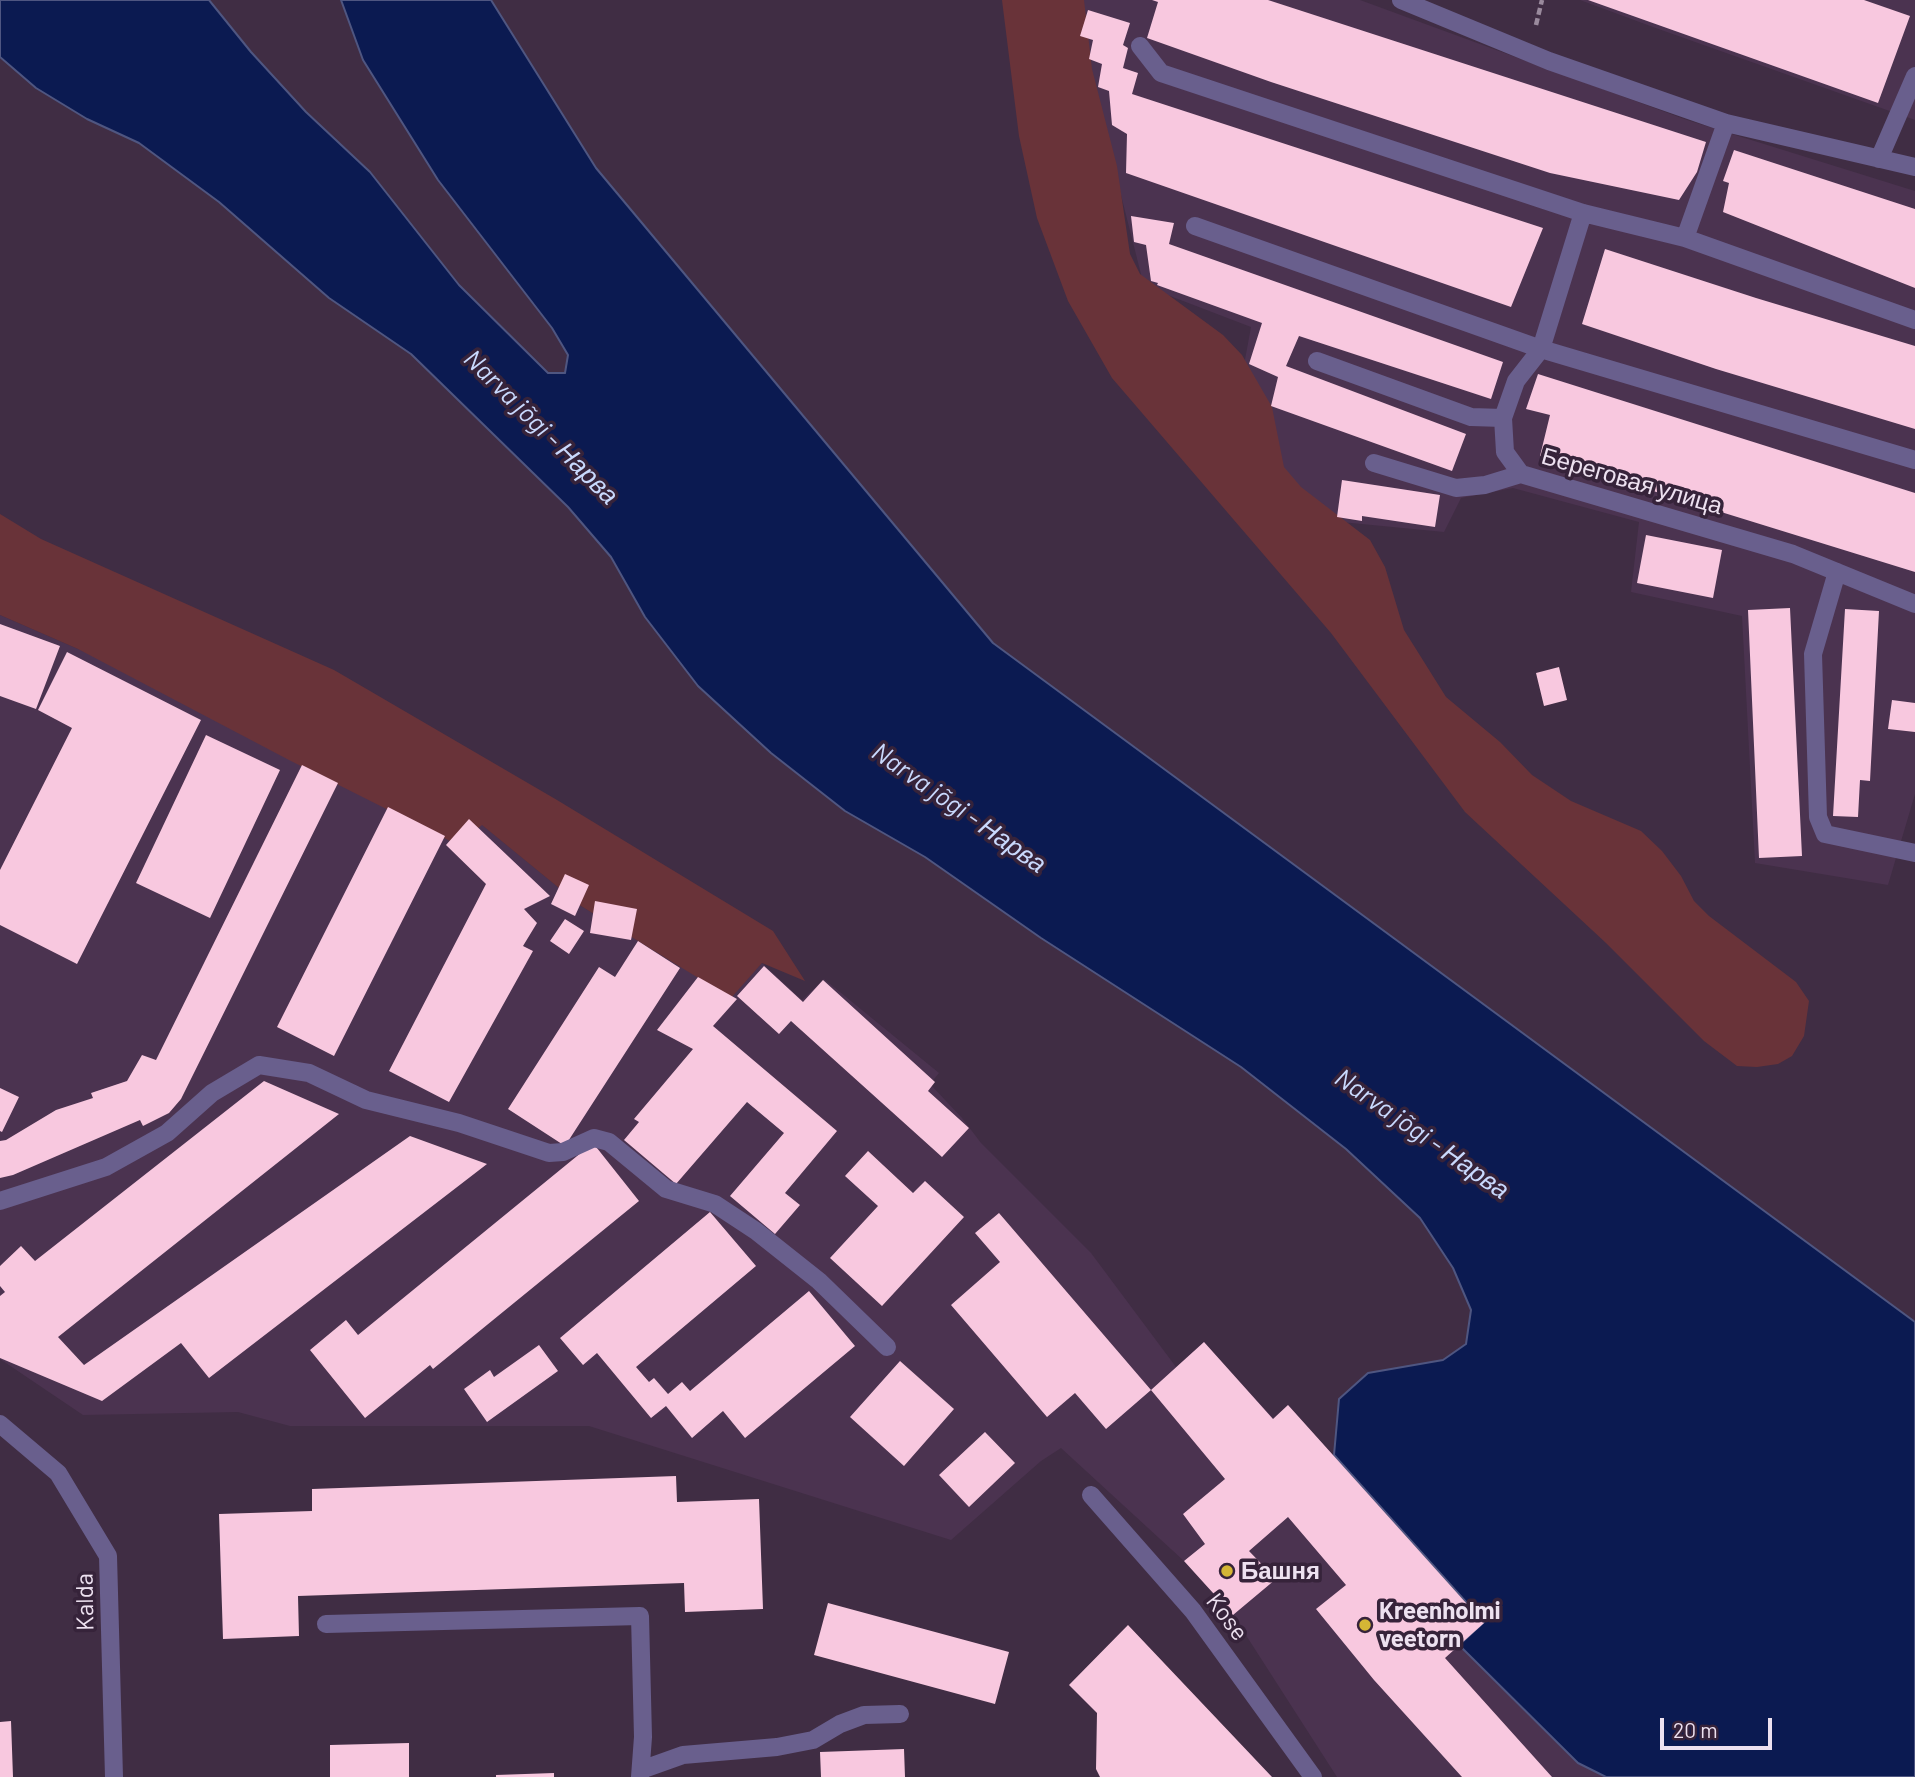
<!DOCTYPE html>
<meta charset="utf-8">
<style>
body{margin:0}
#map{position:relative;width:1915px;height:1777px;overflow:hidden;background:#402d44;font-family:Barlow,sans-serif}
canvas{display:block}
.scale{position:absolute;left:1660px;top:1718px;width:112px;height:32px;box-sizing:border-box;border:4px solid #ede1f0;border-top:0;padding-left:9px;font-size:21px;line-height:24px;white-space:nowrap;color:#ede1f0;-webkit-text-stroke:5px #36233a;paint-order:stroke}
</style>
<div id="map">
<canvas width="1915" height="1777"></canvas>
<div class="scale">20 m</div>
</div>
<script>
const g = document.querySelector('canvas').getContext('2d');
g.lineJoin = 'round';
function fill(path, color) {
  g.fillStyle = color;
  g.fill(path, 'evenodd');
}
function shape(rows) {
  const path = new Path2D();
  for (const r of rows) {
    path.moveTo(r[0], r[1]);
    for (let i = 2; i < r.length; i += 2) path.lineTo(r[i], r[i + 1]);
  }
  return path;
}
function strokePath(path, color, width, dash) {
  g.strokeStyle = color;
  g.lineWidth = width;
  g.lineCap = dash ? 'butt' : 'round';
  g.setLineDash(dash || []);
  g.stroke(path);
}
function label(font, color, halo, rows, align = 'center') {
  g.font = font + ' Barlow,sans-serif';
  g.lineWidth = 7;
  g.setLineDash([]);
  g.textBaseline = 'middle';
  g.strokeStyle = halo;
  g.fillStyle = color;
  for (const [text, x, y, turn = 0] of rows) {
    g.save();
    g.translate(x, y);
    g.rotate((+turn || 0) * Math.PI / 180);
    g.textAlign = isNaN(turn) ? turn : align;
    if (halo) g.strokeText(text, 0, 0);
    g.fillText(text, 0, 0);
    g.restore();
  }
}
fill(shape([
 [1079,0,1360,0,1687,120,1915,191,1915,794,1888,885,1755,863,1742,616,1631,592,1639,522,1513,488,1461,498,1444,532,1331,521,1281,468,1244,365,1251,327,1144,286,1080,33],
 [1580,0,1915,0,1915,120,1653,27],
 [0,615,481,824,581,906,731,997,762,963,802,1000,824,979,939,1073,930,1084,962,1118,981,1143,1091,1253,1176,1367,1204,1342,1273,1418,1288,1405,1484,1623,1459,1645,1578,1763,1606,1777,1337,1777,1233,1615,1184,1561,1061,1448,1041,1461,951,1540,589,1426,290,1426,238,1412,83,1415,0,1359]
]), '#4b3350');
fill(shape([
 [1002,0,1084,0,1092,69,1117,166,1130,254,1140,274,1223,335,1242,355,1272,407,1284,467,1301,487,1370,540,1385,567,1404,630,1446,697,1500,742,1532,775,1571,801,1641,831,1662,851,1681,876,1694,901,1709,916,1796,982,1809,1001,1804,1036,1792,1056,1778,1064,1757,1067,1737,1066,1704,1041,1606,943,1465,812,1331,633,1112,378,1068,301,1037,218,1019,136],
 [0,514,41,539,334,670,557,800,773,931,805,981,762,963,731,998,581,906,482,825,458,845,289,760,78,649,0,615]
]), '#693339');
const water = shape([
 [0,0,209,0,251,52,306,112,370,172,459,285,548,373,565,373,568,355,552,328,438,180,363,60,341,0,491,0,596,168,993,643,1915,1322,1915,1777,1606,1777,1578,1763,1459,1645,1484,1622,1334,1455,1339,1399,1368,1373,1443,1360,1466,1344,1471,1310,1453,1268,1420,1218,1346,1149,1241,1067,1041,938,925,857,845,811,771,753,698,686,645,617,611,557,568,507,411,354,329,298,219,202,139,143,87,119,36,88,0,57,0,0]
]);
fill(water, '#0b1a51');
strokePath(water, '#4f5681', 2);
fill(shape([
 [1152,0,1268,0,1706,142,1697,172,1679,200,1550,173,1271,82,1147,38,1158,2],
 [1588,0,1864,0,1910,16,1878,103],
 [1088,10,1130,23,1123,45,1128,48,1123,68,1138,73,1132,94,1543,228,1511,307,1126,173,1127,134,1112,125,1109,91,1098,87,1102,64,1089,59,1093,40,1080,36],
 [1734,150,1915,209,1915,288,1723,212,1729,183,1723,181],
 [1131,216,1174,223,1169,244,1503,362,1491,399,1299,336,1286,366,1466,434,1452,471,1271,406,1278,377,1249,364,1262,323,1157,285,1158,283,1151,281,1146,245,1134,242],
 [1605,249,1756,298,1915,346,1915,429,1716,369,1582,324],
 [1538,374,1915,493,1915,572,1540,456,1550,415,1526,409],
 [1342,480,1440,495,1435,527,1362,516,1362,521,1337,517],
 [1646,535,1722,550,1713,598,1637,583],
 [1790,608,1802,856,1759,858,1748,610],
 [1845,609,1879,611,1870,781,1860,780,1858,817,1833,816],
 [0,624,60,646,36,709,0,696],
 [67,652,201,720,77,964,0,925,0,870,72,728,38,710],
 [1559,667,1567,700,1544,706,1536,673],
 [1892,700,1915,703,1915,732,1888,729],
 [206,735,280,770,210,918,136,883],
 [302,765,338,783,181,1099,169,1113,143,1126,140,1120,13,1175,0,1178,0,1141,6,1140,56,1110,93,1098,91,1093,127,1081,142,1055,156,1060],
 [388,807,445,836,334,1056,277,1027],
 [469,819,550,896,524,909,537,923,523,946,533,951,449,1102,389,1071,486,884,446,845],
 [565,874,589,885,575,916,551,904],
 [595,901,637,909,631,940,590,933],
 [565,919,584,931,569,954,550,941],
 [638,941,680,968,565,1146,508,1109,599,967,615,977],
 [764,966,803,1002,823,980,935,1082,928,1091,969,1128,942,1157,791,1021,779,1034,737,996],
 [698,977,737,999,713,1026,837,1131,785,1193,800,1205,775,1234,730,1196,784,1133,747,1102,676,1184,624,1140,639,1122,634,1119,693,1049,657,1030],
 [264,1081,339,1114,58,1337,84,1365,410,1136,487,1164,209,1378,181,1343,102,1401,0,1358,0,1296,5,1292,0,1286,0,1266,21,1246,35,1261],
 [0,1088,19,1097,2,1132,0,1131],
 [593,1143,639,1201,433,1369,430,1365,365,1418,310,1350,346,1320,358,1335],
 [868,1151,913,1193,925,1181,964,1217,882,1306,830,1258,878,1206,845,1176],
 [710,1212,756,1266,636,1367,649,1382,654,1378,668,1394,682,1382,690,1391,809,1291,855,1346,745,1438,723,1411,692,1438,666,1406,651,1418,597,1353,583,1365,560,1338],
 [999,1213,1151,1390,1106,1429,1075,1393,1047,1417,951,1305,1000,1262,975,1233],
 [1204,1342,1273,1419,1288,1405,1484,1623,1445,1658,1552,1777,1462,1777,1374,1680,1316,1609,1346,1585,1288,1517,1249,1551,1276,1579,1233,1615,1184,1561,1205,1544,1183,1514,1225,1479,1151,1390],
 [539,1345,558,1371,487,1422,464,1389,490,1370,494,1377],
 [900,1361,954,1409,904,1466,850,1417],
 [985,1432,1015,1463,969,1507,939,1475],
 [676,1476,677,1502,759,1499,763,1609,685,1612,684,1583,298,1596,299,1636,223,1639,219,1514,312,1511,312,1489],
 [828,1603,1009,1652,995,1704,814,1655],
 [1128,1625,1272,1777,1100,1777,1096,1769,1097,1713,1069,1685],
 [11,1721,13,1777,0,1777,0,1722],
 [409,1743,409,1777,330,1777,330,1745],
 [904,1749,905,1777,821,1777,820,1752],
 [554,1773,554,1777,496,1777,496,1775]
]), '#f8c8df');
strokePath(shape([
 [1536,25,1542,0]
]), '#9a8a9d', 4.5, [7, 3.5]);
strokePath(shape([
 [1401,0,1549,61,1726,123,1915,167],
 [1140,46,1161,73,1583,213,1685,238,1915,320],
 [1879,159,1915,76],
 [1583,213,1541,349,1516,381,1503,418,1505,452,1521,474,1793,554,1915,604],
 [1195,226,1541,349,1915,460],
 [1685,238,1726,123],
 [1317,361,1471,417,1503,418],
 [1374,463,1456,488,1485,485,1521,474],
 [1837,572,1813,654,1818,817,1825,834,1915,853],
 [0,1201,106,1167,167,1133,212,1093,259,1065,309,1073,366,1100,459,1123,549,1153,563,1152,594,1138,609,1142,666,1189,715,1204,756,1231,819,1281,887,1347],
 [0,1424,58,1473,108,1556,114,1777],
 [1091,1495,1193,1611,1313,1777],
 [326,1624,640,1616,643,1737,640,1777],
 [641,1770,683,1755,777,1747,813,1740,840,1724,864,1715,900,1714]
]), '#695f8d', 18);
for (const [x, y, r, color] of [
 [1227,1571,7,"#d4b635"],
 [1365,1625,7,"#d4b635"]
]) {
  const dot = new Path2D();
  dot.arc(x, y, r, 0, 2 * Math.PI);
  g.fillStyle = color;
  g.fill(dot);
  strokePath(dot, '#36233a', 2.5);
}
label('24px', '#ede1f0', '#36233a', [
 ["Береговая улица",1632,481,16],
 ["Kalda",85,1602,-91],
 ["Kose",1227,1617,53]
]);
label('bold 24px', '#ede1f0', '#36233a', [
 ["Башня",1241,1571],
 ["Kreenholmi",1379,1611],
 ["veetorn",1379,1639]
], 'left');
label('italic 26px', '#c9d9fd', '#36233a', [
 ["Narva jõgi - Нарва",541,427,45],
 ["Narva jõgi - Нарва",959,808,35],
 ["Narva jõgi - Нарва",1422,1134,35]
]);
</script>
